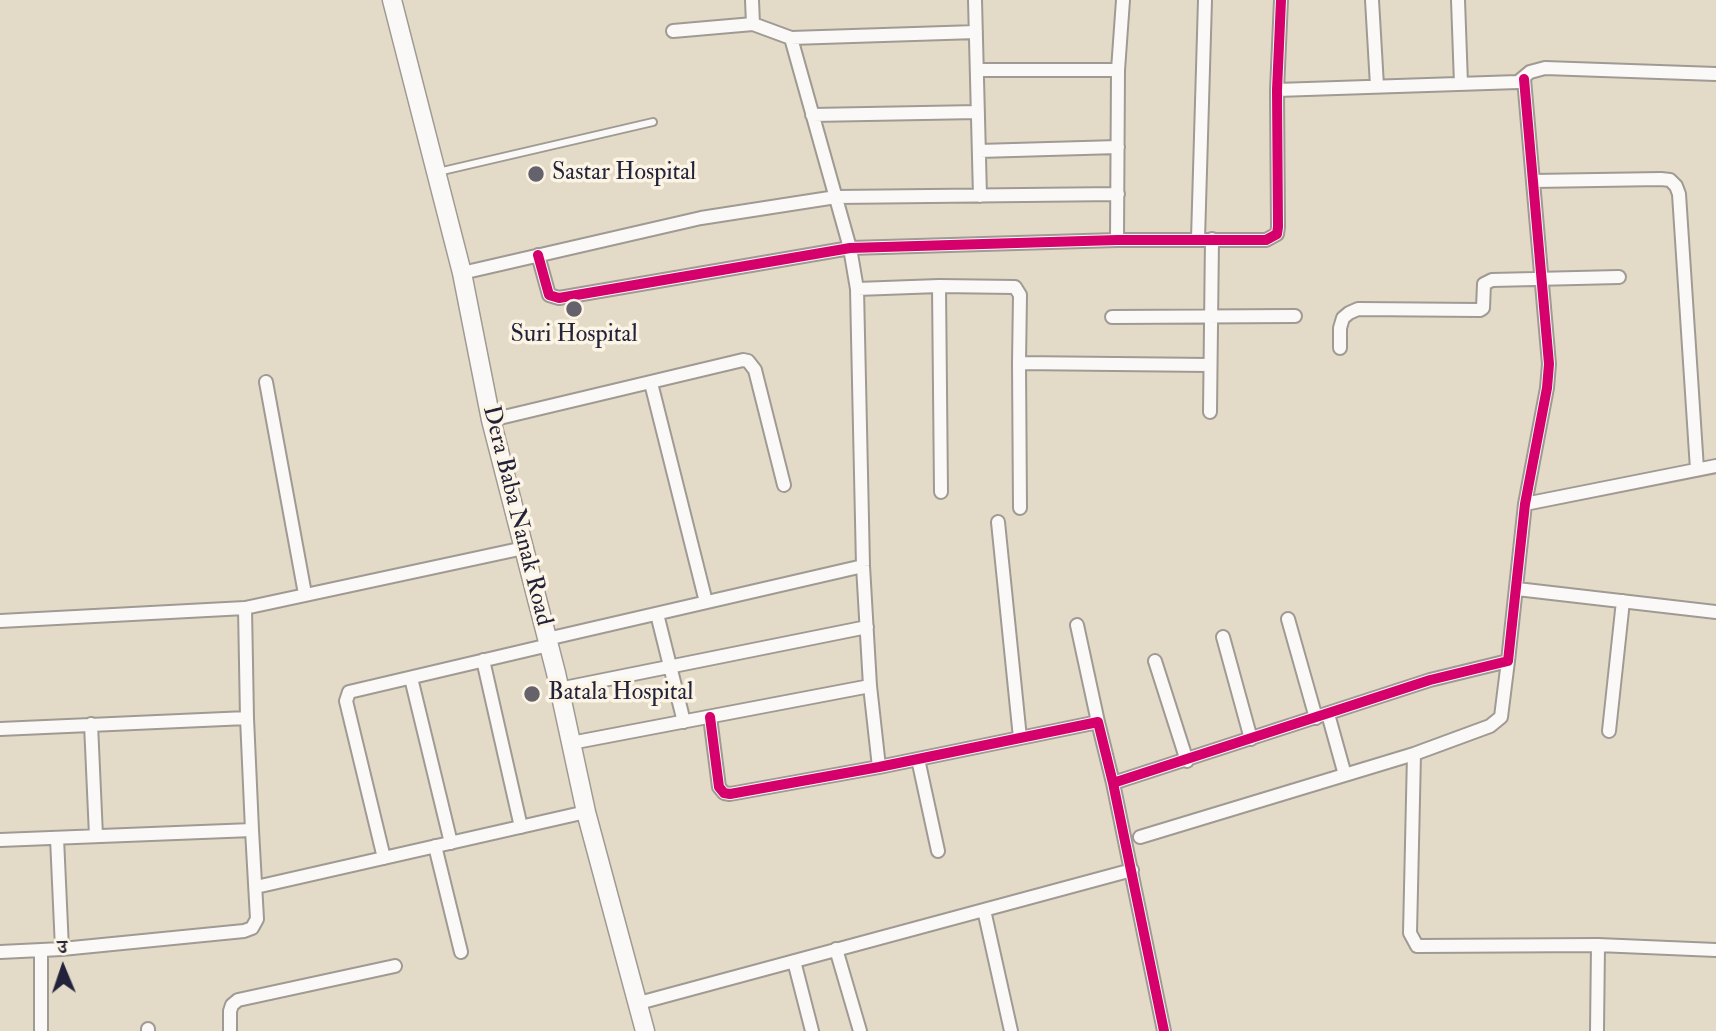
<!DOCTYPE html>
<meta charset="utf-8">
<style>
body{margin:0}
#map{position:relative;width:1716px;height:1031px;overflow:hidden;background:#e3dac8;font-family:"IM FELL Double Pica","Noto Serif Devanagari",serif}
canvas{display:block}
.north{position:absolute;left:28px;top:933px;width:70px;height:70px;-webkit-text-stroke:5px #fcf5e5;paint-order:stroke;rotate:358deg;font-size:19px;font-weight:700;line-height:28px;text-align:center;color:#22223b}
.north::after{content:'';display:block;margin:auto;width:24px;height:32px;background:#22223b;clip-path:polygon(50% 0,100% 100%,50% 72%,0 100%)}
</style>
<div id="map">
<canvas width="1716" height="1031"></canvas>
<div class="north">उ</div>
</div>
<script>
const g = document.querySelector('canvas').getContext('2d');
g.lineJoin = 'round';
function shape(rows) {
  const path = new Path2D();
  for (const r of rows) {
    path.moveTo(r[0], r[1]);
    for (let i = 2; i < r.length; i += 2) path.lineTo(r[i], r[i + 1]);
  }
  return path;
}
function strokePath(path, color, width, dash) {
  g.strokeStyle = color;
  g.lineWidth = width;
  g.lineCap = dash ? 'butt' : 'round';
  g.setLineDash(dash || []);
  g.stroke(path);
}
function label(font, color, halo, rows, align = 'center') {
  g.font = font + ' "IM FELL Double Pica",serif';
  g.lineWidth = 7;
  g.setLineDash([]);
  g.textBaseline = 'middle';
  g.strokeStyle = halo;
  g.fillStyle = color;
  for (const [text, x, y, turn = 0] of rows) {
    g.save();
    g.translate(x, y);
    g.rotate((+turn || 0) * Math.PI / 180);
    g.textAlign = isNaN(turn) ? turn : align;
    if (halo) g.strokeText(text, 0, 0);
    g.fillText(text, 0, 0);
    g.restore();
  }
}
const service = shape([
 [438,172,653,122]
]);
const minor = shape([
 [752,0,753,24],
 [975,0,980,196],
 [1372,0,1377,86],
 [1458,0,1461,84],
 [673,31,753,24,791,38,976,32],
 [791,38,850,248,857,289,863,566,870,686,879,767],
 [977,70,1118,70],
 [1277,90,1518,82,1530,72,1545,68,1716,74],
 [812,115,978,112],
 [979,151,1118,147],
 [1533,181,1661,179,1670,180,1676,186,1679,194,1697,469],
 [1198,239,1205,0],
 [1117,240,1118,70,1123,0],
 [538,255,549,295,559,298,850,248,1117,240,1266,240,1277,234,1278,227,1277,90,1281,0],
 [462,273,701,218,836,197,1118,194],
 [939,286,941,492],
 [857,289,939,286,1015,287,1020,295,1019,363,1210,365],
 [1112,317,1295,316],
 [1340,348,1340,328,1343,318,1349,313,1358,309,1480,310,1483,308,1484,284,1492,280,1619,277],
 [1019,363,1020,508],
 [266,382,305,594],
 [651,383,706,602],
 [1210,412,1212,239],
 [491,420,743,360,748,361,755,370,784,485],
 [1525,504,1716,466],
 [998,522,1020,738],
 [1517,589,1716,612],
 [657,614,684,722],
 [1288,619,1316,718],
 [0,621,245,608,524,548],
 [1077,625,1098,722],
 [1223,637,1251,739],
 [547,639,863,566],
 [483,660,521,827],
 [1155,661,1187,761],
 [411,678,451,843],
 [559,689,867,627],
 [1328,714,1345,775],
 [710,717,719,787,724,793,730,794,879,767,1098,722,1113,783,1164,1031],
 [247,718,252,830],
 [91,724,96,836],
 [0,729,247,718,245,608],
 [1609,731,1623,601],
 [571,743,870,686],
 [1414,754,1410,933,1417,946,1598,945,1716,950],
 [918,759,938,851],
 [1113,783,1430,680,1508,661,1525,504,1547,388,1549,364,1524,79],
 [1140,837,1414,754,1490,726,1501,717,1508,661],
 [57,838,62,949],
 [0,840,252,830,257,919,252,928,244,931,62,949,0,952],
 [435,846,461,952],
 [384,858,346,701,349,692,549,645],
 [256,887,586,812],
 [984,910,1011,1031],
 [836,949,860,1031],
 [41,950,41,1031],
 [794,961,812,1031],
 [639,1003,1132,870],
 [148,1029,148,1031],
 [230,1031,230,1011,232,1005,238,1000,395,966],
 [1597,1031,1598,945]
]);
const secondary = shape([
 [392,0,462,273,491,420,556,673,586,812,645,1031]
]);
strokePath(service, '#9f9a93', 10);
strokePath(minor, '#9f9a93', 16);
strokePath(secondary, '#9f9a93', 21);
strokePath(service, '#fbf9f7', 6);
strokePath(minor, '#fbf9f7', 12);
strokePath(secondary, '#fbf9f7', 18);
strokePath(shape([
 [538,255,549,295,559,298,850,248,1117,240,1266,240,1277,234,1278,227,1277,90,1281,0],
 [710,717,719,787,724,793,730,794,879,767,1098,722,1113,783,1164,1031],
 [1113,783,1430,680,1508,661,1525,504,1547,388,1549,364,1524,79]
]), '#d6006c', 10);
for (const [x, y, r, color] of [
 [536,174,9,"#66626c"],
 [574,309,9,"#66626c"],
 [532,694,9,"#66626c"]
]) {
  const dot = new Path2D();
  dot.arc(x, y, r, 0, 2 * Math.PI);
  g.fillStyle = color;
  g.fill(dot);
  strokePath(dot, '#fcf5e5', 2.5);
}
label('24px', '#22223b', '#fcf5e5', [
 ["Sastar Hospital",552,174],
 ["Suri Hospital",574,336,"center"],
 ["Batala Hospital",548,694]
], 'left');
label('24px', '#22223b', '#fcf5e5', [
 ["Dera Baba Nanak Road",516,516,76]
]);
</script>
